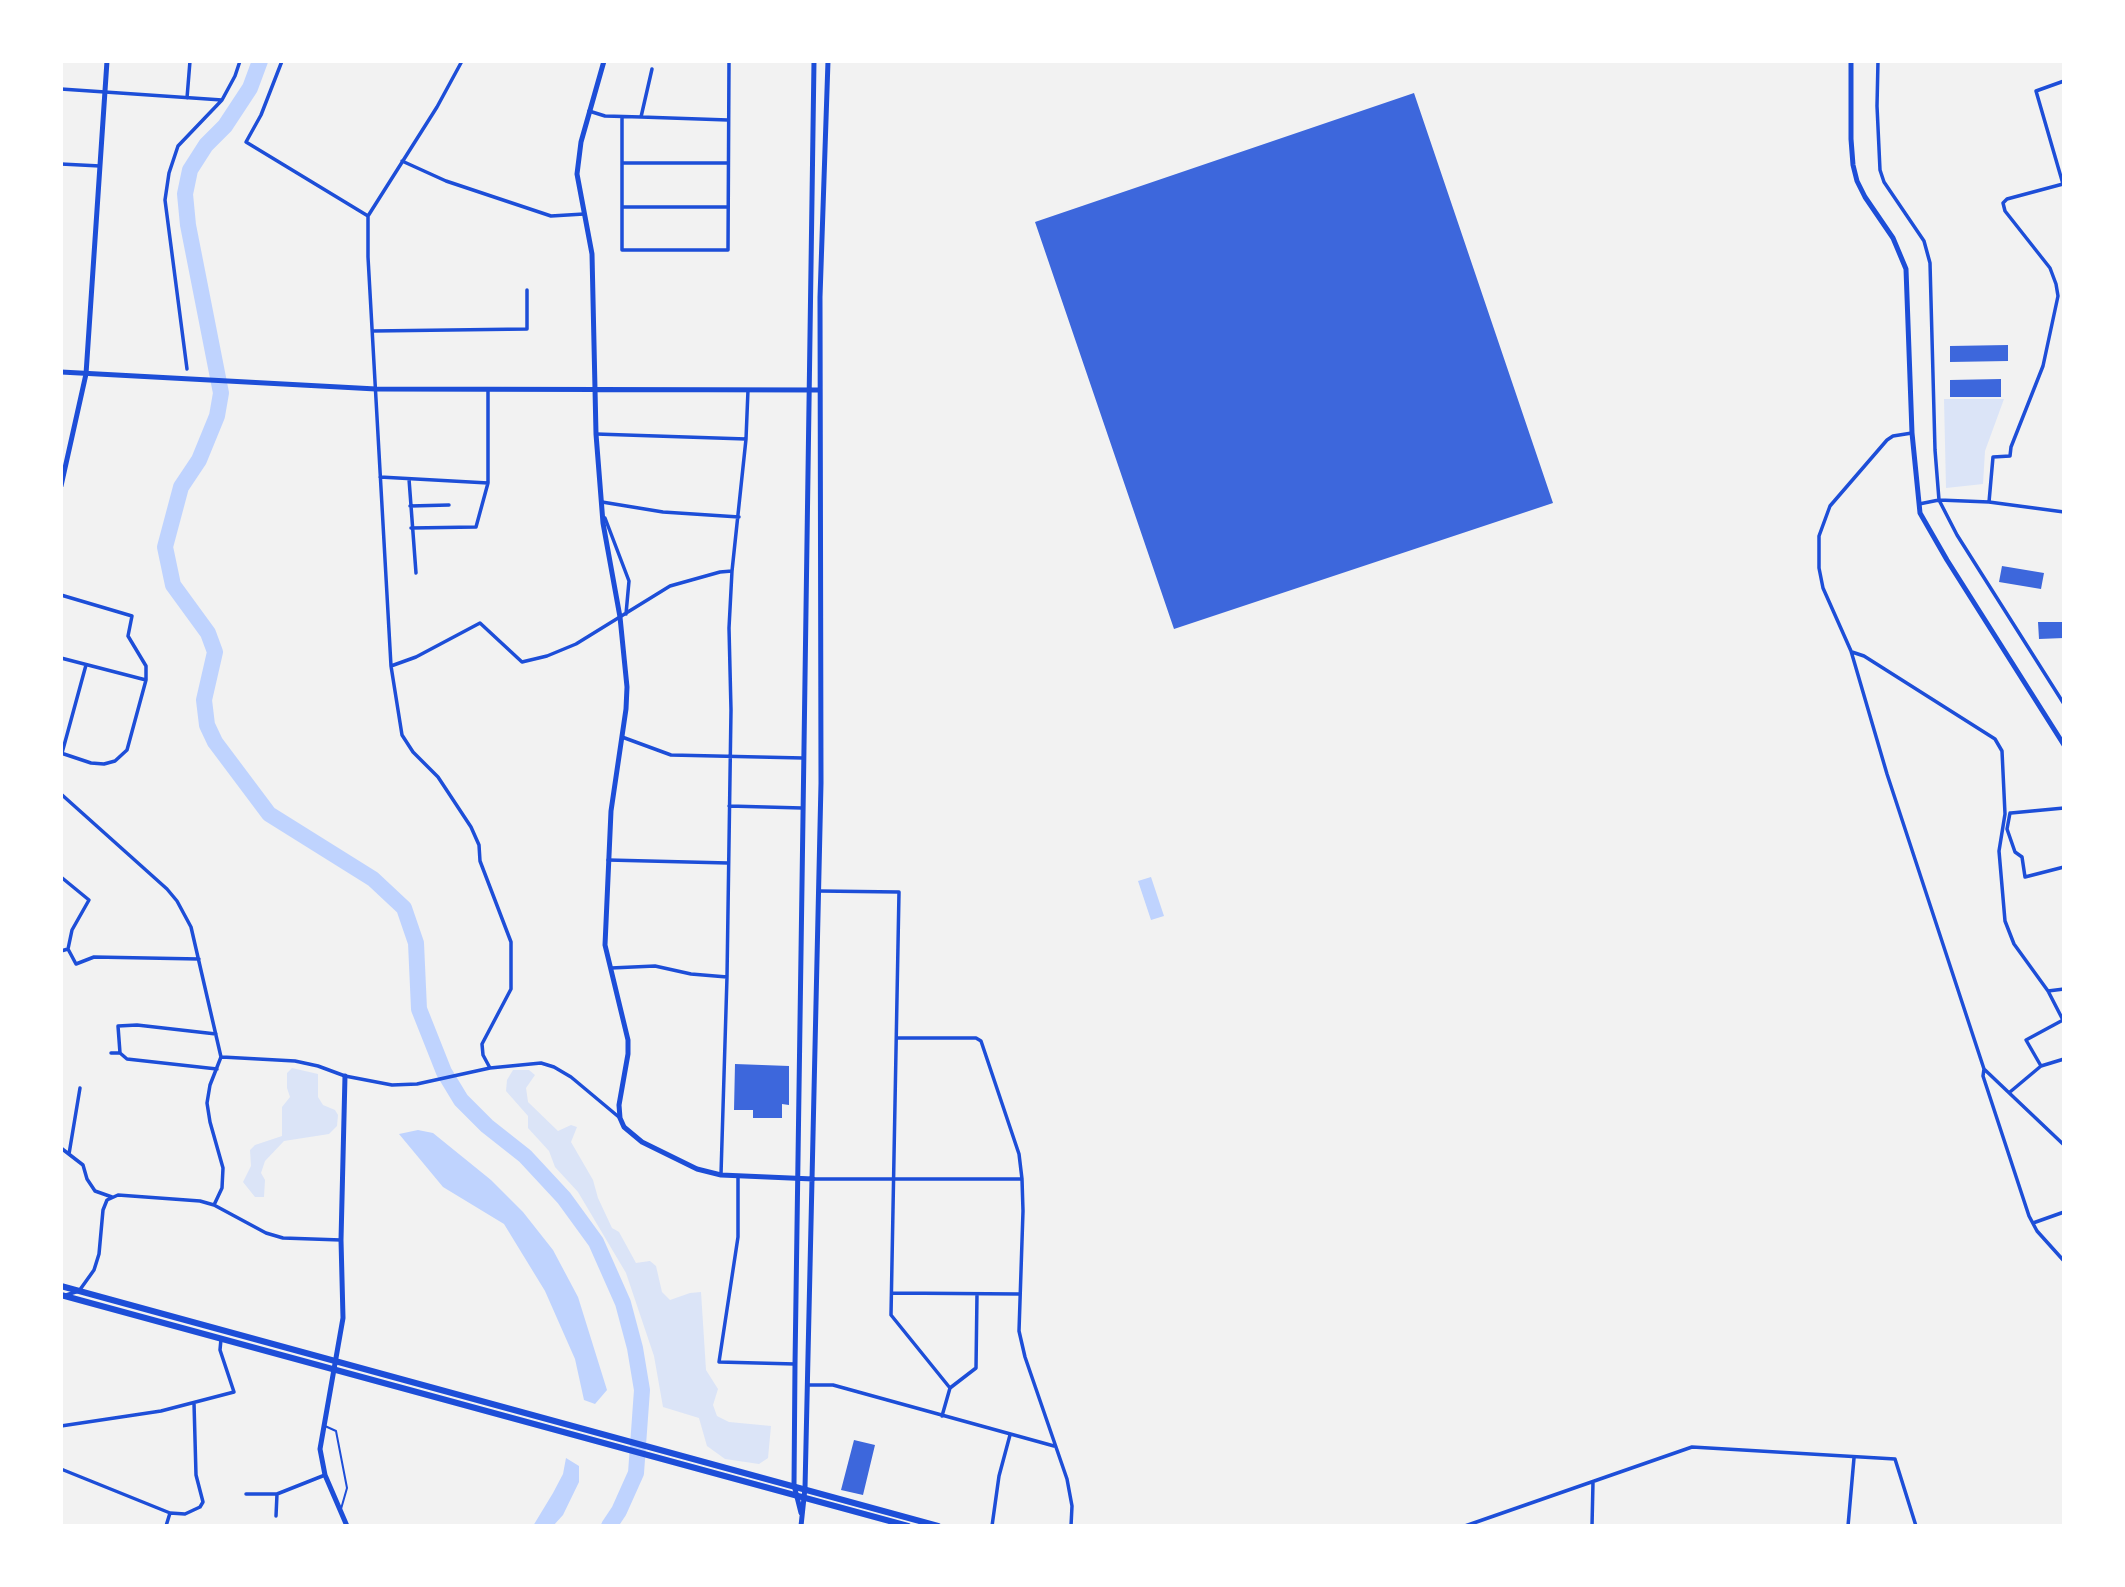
<!DOCTYPE html>
<style>
body{margin:0}
#map{position:relative;width:2125px;height:1587px;overflow:hidden;background:#f2f2f2;font-family:Barlow,sans-serif}
canvas{display:block}
.frame{position:absolute;inset:0;border:63px solid #fff;pointer-events:none}
</style>
<div id="map">
<canvas width="2125" height="1587"></canvas>
<div class="frame"></div>
</div>
<script>
const g = document.querySelector('canvas').getContext('2d');
g.lineJoin = 'round';
function fill(path, color) {
  g.fillStyle = color;
  g.fill(path, 'evenodd');
}
function shape(rows) {
  const path = new Path2D();
  for (const r of rows) {
    path.moveTo(r[0], r[1]);
    for (let i = 2; i < r.length; i += 2) path.lineTo(r[i], r[i + 1]);
  }
  return path;
}
function strokePath(path, color, width, dash) {
  g.strokeStyle = color;
  g.lineWidth = width;
  g.lineCap = dash ? 'butt' : 'round';
  g.setLineDash(dash || []);
  g.stroke(path);
}
fill(shape([
 [1944,399,2004,399,1985,451,1983,484,1946,488],
 [292,1068,318,1074,318,1097,323,1105,335,1110,338,1115,337,1126,329,1134,284,1141,265,1161,261,1173,265,1180,264,1197,255,1197,243,1182,251,1166,250,1150,255,1145,282,1136,282,1107,290,1097,287,1088,287,1073],
 [513,1070,529,1070,535,1075,526,1088,528,1102,558,1131,571,1125,577,1127,571,1142,593,1180,598,1198,612,1228,619,1232,636,1263,650,1261,656,1266,662,1292,670,1300,690,1293,701,1292,706,1370,718,1389,713,1405,717,1416,729,1422,771,1426,768,1458,759,1464,725,1459,707,1446,699,1418,663,1407,654,1356,626,1273,578,1192,555,1167,549,1151,528,1128,528,1116,506,1091,507,1080]
]), '#dbe4f7');
fill(shape([
 [1151,877,1164,916,1151,920,1138,881],
 [418,1130,433,1133,491,1180,523,1212,553,1250,578,1297,607,1390,595,1404,584,1400,575,1359,545,1291,504,1224,443,1187,399,1134],
 [566,1458,579,1466,579,1482,563,1515,553,1526,533,1526,553,1493,563,1474]
]), '#bfd3fe');
strokePath(shape([
 [260,61,250,88,225,126,206,145,190,170,185,194,188,225,221,393,217,416,199,460,181,487,165,547,173,585,208,633,215,652,204,700,207,725,215,742,269,814,373,879,404,908,416,943,419,1009,444,1072,461,1100,487,1126,525,1156,564,1198,596,1242,623,1303,635,1348,642,1390,636,1473,619,1511,609,1526]
]), '#bfd3fe', 16);
fill(shape([
 [1414,93,1553,503,1174,629,1035,222],
 [2008,345,2008,361,1950,362,1950,346],
 [2001,379,2001,397,1950,397,1950,380],
 [2002,566,2044,573,2041,589,1999,582],
 [2038,622,2064,622,2064,638,2039,639],
 [735,1064,789,1066,789,1105,782,1104,782,1118,753,1118,753,1110,734,1110],
 [854,1440,875,1445,863,1495,841,1490]
]), '#3d67dc');
strokePath(shape([
 [325,1426,336,1431,347,1488,341,1509]
]), '#1d4ed8', 2);
strokePath(shape([
 [282,61,261,115,246,142,368,216],
 [462,61,437,107,368,216,368,257,391,666,402,735,413,752,438,777,471,827,479,845,480,861,511,942,511,989,482,1044,483,1055,490,1068],
 [1878,61,1877,106,1880,170,1884,182,1924,241,1930,263,1935,450,1939,500,1957,535,2064,704],
 [61,89,222,100],
 [187,98,190,61],
 [589,111,605,116,641,117,652,69],
 [622,117,622,250,728,250,729,61],
 [641,117,728,120],
 [402,161,446,181,551,216,584,214],
 [622,163,728,163],
 [61,164,100,166],
 [622,207,728,207],
 [373,331,527,329,527,290],
 [187,369,165,200,169,173,178,146,222,100,235,76,240,61],
 [1912,433,1893,436,1887,440,1830,506,1819,536,1819,568,1823,588,1851,651,1887,774,1984,1069,2064,1145],
 [596,434,746,439],
 [380,477,488,483,488,390],
 [409,479,416,573],
 [602,502,663,512,739,517],
 [1989,502,1993,457,2010,456,2011,447,2043,366,2058,296,2056,284,2050,268,2005,211,2003,203,2007,199,2063,184,2036,91,2064,81],
 [1919,504,1939,500,1989,502,2064,512],
 [410,506,449,505],
 [605,518,629,581,626,614],
 [411,528,476,527,488,483],
 [61,595,132,616,128,636,146,666,146,680,127,750,115,761,104,764,91,763,61,753],
 [1852,652,1864,656,1995,739,2002,751,2005,814,1999,851,2005,921,2014,944,2048,991,2064,1022],
 [61,658,146,680],
 [391,666,416,657,480,623,522,662,547,656,576,644,670,586,720,572,732,571],
 [622,737,671,755,803,758],
 [62,753,86,665],
 [61,794,167,889,177,901,191,927,221,1057,210,1085,207,1103,210,1122,223,1168,222,1188,214,1205],
 [729,806,802,808],
 [2010,813,2007,829,2015,852,2022,857,2025,877,2064,867],
 [2011,813,2064,808],
 [608,860,728,863],
 [61,877,89,900,72,930,68,949,61,951],
 [819,891,899,892,891,1315,950,1388,942,1416],
 [68,949,76,964,94,957,199,959],
 [611,968,655,966,691,974,727,977],
 [2048,991,2064,989],
 [897,1038,976,1038,981,1041,1019,1154,1022,1179,1023,1211,1019,1331,1025,1357,1067,1479,1072,1506,1071,1526],
 [111,1053,120,1053,127,1059,217,1069],
 [120,1053,118,1026,137,1025,216,1034],
 [222,1057,295,1061,318,1066,345,1076,392,1085,417,1084,490,1068,541,1063,554,1067,571,1077,620,1118],
 [2041,1066,2026,1040,2063,1020],
 [1984,1069,1983,1076,2029,1216,2037,1231,2064,1261],
 [2010,1092,2041,1066,2064,1059],
 [61,1148,83,1165,87,1179,95,1191,112,1197],
 [69,1154,80,1088],
 [721,1174,727,977,731,710,729,628,732,571,746,439,748,390],
 [738,1176,738,1237,719,1362,795,1364],
 [813,1179,1022,1179],
 [2033,1223,2064,1212],
 [892,1293,1019,1294],
 [66,1295,79,1291,94,1270,99,1254,103,1210,107,1200,118,1195,200,1201,214,1205,266,1233,283,1238,341,1240],
 [808,1385,833,1385,1054,1446],
 [950,1388,976,1368,977,1294],
 [61,1426,161,1411,234,1392,220,1350,221,1339],
 [61,1469,170,1513,166,1526],
 [246,1494,277,1494,325,1475],
 [170,1513,185,1514,200,1507,203,1502,196,1475,194,1403],
 [276,1516,277,1494],
 [992,1526,999,1476,1010,1435],
 [1465,1526,1692,1447,1895,1459,1916,1526],
 [1592,1526,1593,1482],
 [1848,1526,1854,1458]
]), '#1d4ed8', 3.5);
strokePath(shape([
 [604,61,581,142,577,174,592,254,596,434,603,523,620,617,627,687,626,709,611,811,605,945,628,1040,628,1054,619,1105,620,1118,624,1127,642,1142,697,1169,721,1175,813,1179],
 [1851,61,1851,139,1853,165,1857,181,1865,197,1893,238,1906,269,1912,433,1920,513,1947,560,2064,745],
 [61,372,376,389,819,390],
 [61,486,86,374,107,61],
 [345,1076,341,1240,343,1318,320,1449,325,1475,347,1526],
 [801,1513,794,1485,795,1364,814,61],
 [801,1526,805,1488,821,783,820,297,828,61]
]), '#1d4ed8', 5);
strokePath(shape([
 [61,1286,938,1526],
 [61,1295,908,1526]
]), '#1d4ed8', 6);
</script>
